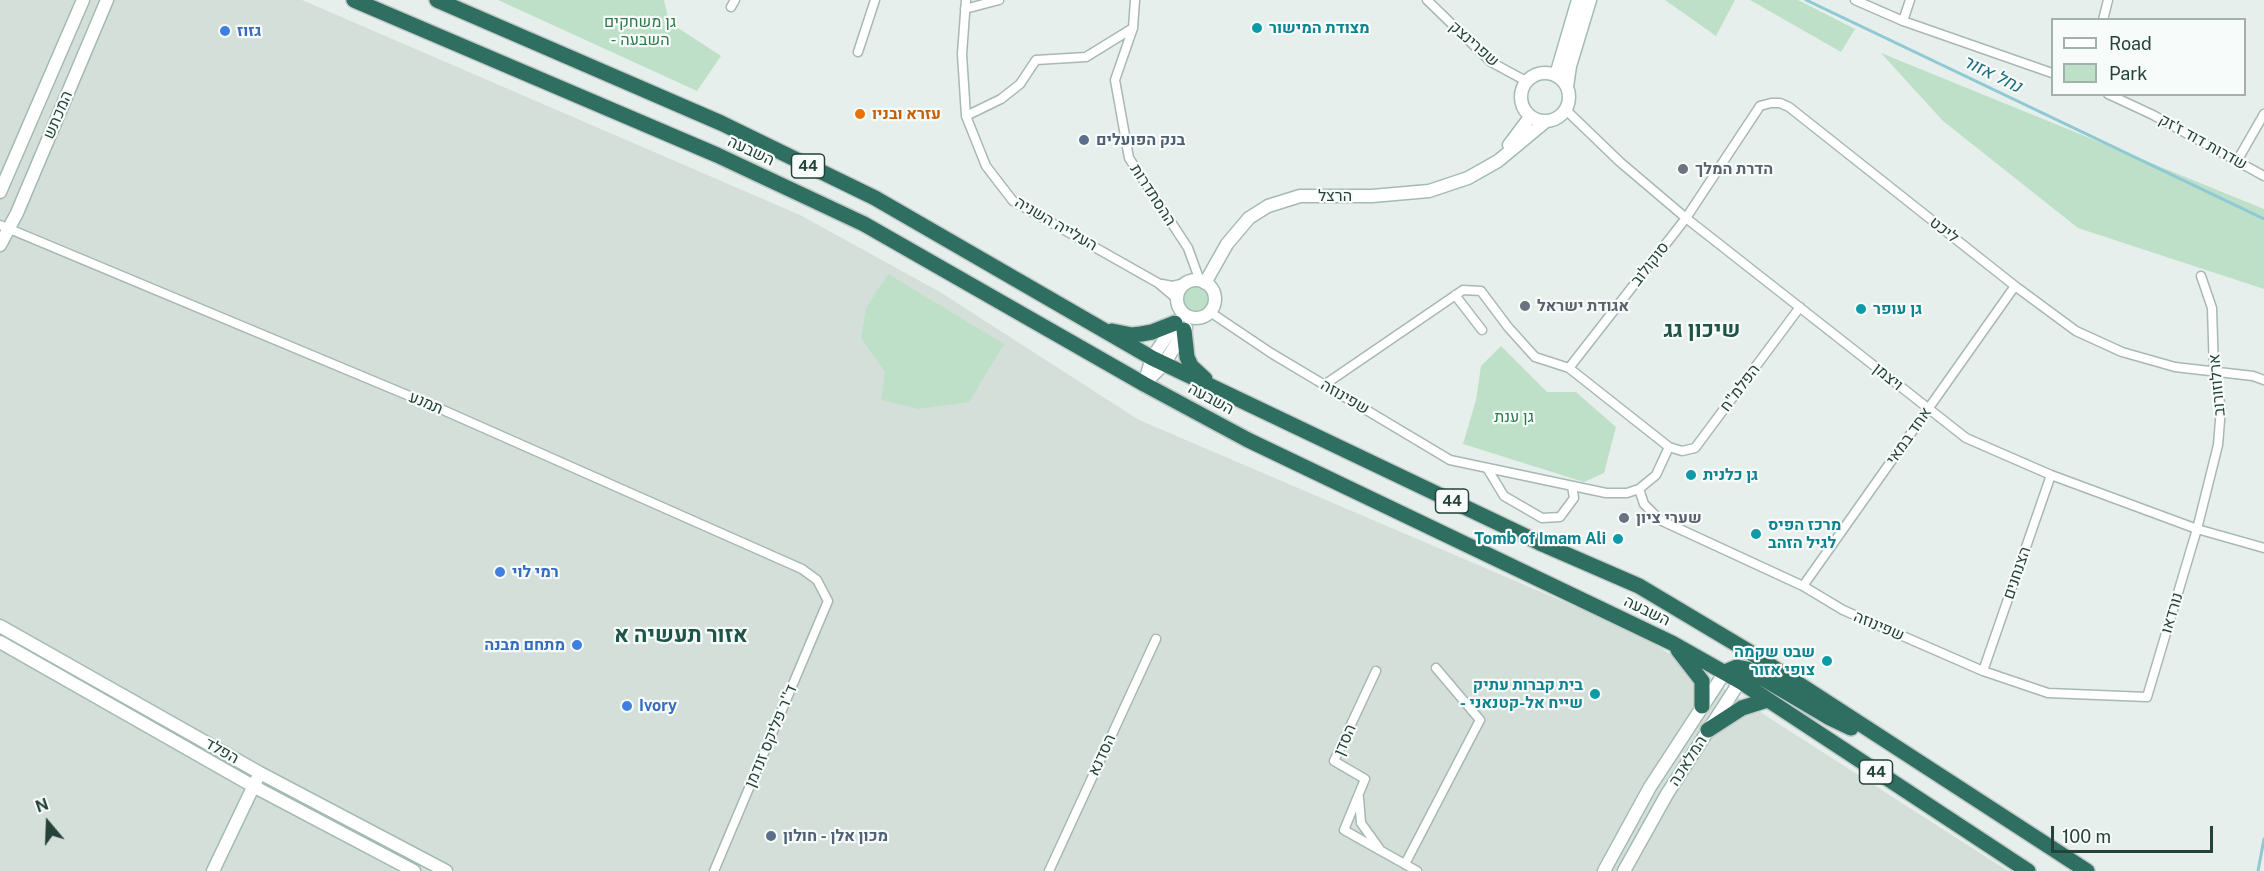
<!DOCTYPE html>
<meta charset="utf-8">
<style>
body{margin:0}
#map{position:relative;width:2264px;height:871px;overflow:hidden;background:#e6efeb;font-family:"Public Sans",sans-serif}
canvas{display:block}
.legend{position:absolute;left:2051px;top:18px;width:195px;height:78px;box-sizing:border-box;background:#f7fbf9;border:2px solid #a3b1ad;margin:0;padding:8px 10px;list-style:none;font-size:18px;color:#24423a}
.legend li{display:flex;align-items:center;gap:12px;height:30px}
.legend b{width:30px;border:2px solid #a3b1ad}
.north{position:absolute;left:18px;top:793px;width:60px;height:60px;-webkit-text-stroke:4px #f7fbf9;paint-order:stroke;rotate:341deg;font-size:16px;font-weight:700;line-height:24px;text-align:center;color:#24423a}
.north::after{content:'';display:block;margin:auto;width:21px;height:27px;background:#24423a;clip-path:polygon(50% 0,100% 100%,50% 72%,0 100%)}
.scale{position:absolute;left:2051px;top:826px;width:162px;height:27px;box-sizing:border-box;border:3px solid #24423a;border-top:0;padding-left:8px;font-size:18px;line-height:21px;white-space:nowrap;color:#24423a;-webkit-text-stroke:4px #f7fbf9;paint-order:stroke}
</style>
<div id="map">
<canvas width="2264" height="871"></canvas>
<ul class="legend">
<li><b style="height:8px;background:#fff"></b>Road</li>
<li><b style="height:16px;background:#bfe0c8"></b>Park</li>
</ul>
<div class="north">N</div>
<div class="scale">100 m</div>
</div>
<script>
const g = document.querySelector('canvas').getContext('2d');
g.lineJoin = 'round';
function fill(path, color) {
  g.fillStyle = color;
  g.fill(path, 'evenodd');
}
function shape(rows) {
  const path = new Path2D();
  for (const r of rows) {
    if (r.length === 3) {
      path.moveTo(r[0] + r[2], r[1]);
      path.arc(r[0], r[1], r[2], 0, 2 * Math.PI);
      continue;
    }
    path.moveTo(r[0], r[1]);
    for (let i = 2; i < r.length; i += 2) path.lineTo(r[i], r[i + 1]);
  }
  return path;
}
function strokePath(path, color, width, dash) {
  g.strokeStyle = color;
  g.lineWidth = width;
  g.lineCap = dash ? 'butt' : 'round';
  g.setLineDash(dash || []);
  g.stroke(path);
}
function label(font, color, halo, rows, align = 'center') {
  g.font = font + ' "Public Sans",Heebo,sans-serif';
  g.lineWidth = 4.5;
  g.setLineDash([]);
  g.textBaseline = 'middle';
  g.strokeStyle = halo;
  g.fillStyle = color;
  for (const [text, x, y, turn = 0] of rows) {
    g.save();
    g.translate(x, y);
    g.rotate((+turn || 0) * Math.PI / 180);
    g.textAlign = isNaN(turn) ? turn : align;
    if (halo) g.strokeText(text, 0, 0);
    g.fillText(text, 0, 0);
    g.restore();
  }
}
fill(shape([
 [0,0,302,0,800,215,940,292,1139,420,1637,633,2008,871,0,871]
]), '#d4dfda');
fill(shape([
 [498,0,664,0,669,22,721,56,697,91],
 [1665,0,1735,0,1716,36],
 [1750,0,1798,0,1855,29,1841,52],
 [1881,53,2264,209,2264,289,2078,228,1943,121],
 [888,274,1004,344,969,402,918,409,881,400,885,372,861,338,866,308],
 [1195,299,13],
 [1501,346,1547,392,1576,392,1616,427,1604,473,1584,482,1463,444,1476,400,1481,366]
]), '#bfe0c8');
strokePath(shape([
 [1806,0,2264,219],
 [2258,871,2264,839]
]), '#8ec9d4', 3);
const street = shape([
 [966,0,962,54,966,116,986,166,1013,201,1158,283,1177,299],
 [1135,0,1133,28,1115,80,1129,158,1188,248,1200,281],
 [1427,0,1491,62,1526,81],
 [1855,0,1903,21,2052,73],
 [731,7,735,0],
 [965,9,999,0],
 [2103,20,2108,0],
 [1903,21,1910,0],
 [858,52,875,0],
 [2108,94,2153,115,2264,176],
 [1567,111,1620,162,1686,218,1966,438,2051,475,2197,529,2264,548],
 [966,116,1001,99,1020,84,1036,60,1086,57,1133,28],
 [2237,161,2264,114],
 [0,225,443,410,802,569,817,580,828,601,714,871],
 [1162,284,1172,286,1186,283],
 [1455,295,1482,330],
 [1210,312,1271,353,1450,460,1606,493,1627,493,1639,489],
 [1569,368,1686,218,1760,106,1771,103,1780,103,1789,107,2015,286,2076,331,2122,352,2175,367,2253,376,2264,380],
 [1324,385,1463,290,1481,291,1508,327,1535,357,1569,368,1669,447,1682,451,1695,448,1800,307],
 [1669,447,1656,475,1639,489,1644,504,1660,520,1803,586,1843,610,1983,671,2048,693,2147,697,2197,529,2218,445,2221,408,2214,372,2212,308,2201,276],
 [1487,468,1504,496,1542,518,1560,517,1574,498,1572,486],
 [1803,586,2015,286],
 [1376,671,1334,761,1365,779,1344,830,1417,871],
 [1983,671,2051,475],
 [1359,798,1361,823,1379,848],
 [1405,864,1480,720,1436,668],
 [1049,871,1156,639]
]);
const secondary = shape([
 [1545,97,24],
 [1556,75,1578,0],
 [1567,87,1570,66,1590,0],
 [1509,145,1530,117],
 [0,192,83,0],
 [0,245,17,213,107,0],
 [1196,299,19],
 [1205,283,1227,244,1249,218,1268,206,1300,196,1372,196,1429,191,1468,178,1498,161,1545,122],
 [1145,383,1164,364,1186,328],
 [1144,384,1152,358,1177,321],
 [0,626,260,773,446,871],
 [0,642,253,786,414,871],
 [213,871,257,779],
 [1604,871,1650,787,1725,672],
 [1624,871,1667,794,1744,675]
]);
const highway = shape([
 [354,0,717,155,864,224,1144,384,1248,440,1672,643,1741,682,2028,871],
 [437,0,721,123,875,198,1152,358,1540,543,1639,586,1748,651,2087,871],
 [1184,330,1187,357,1191,366,1205,379],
 [1112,331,1132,335,1141,334,1152,332,1175,323],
 [1678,650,1702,681,1702,706],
 [1725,672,1737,667,1747,669,1830,718,1851,728],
 [1708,730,1742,708,1767,700]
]);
strokePath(street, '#a8b8b2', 11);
strokePath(secondary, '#a4bbb3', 15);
strokePath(highway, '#c2cac8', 18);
strokePath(street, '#fff', 8);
strokePath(secondary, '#fff', 12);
strokePath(highway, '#2f6f62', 15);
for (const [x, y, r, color] of [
 [1257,28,6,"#0f9aa8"],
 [225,31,6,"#3f7fe0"],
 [860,114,6,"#e8710a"],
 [1084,140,6,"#5c6f8a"],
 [1683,169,6,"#6b7280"],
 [1525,306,6,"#6b7280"],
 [1861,309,6,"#0f9aa8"],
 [1691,475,6,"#0f9aa8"],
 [1624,518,6,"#6b7280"],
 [1756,534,6,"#0f9aa8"],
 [1618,539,6,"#0f9aa8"],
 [500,572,6,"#3f7fe0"],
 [577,645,6,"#3f7fe0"],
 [1827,661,6,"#0f9aa8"],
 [1595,694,6,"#0f9aa8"],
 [627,706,6,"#3f7fe0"],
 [771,836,6,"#5c6f8a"]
]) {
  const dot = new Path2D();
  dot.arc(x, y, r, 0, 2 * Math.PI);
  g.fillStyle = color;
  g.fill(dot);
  strokePath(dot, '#f7fbf9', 2);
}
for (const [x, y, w] of [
 [808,166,33],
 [1452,501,33],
 [1876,772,33]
]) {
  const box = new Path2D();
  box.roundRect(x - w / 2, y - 12, w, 24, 4.5);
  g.fillStyle = '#f7fbf9';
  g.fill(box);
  strokePath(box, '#24423a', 1.5);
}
label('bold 15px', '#24423a', null, [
 ["44",808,166],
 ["44",1452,501],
 ["44",1876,772]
]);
label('16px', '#2d7a4b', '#f7fbf9', [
 ["גן משחקים",640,22],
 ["- השבעה",640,40],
 ["גן ענת",1514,417]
]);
label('bold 16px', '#0d838f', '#f7fbf9', [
 ["מצודת המישור",1269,28],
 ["גן עופר",1873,309],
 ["גן כלנית",1703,475],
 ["מרכז הפיס",1768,525],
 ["לגיל הזהב",1768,543],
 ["Tomb of Imam Ali",1606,539,"right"],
 ["שבט שקמה",1815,652,"right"],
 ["צופי אזור",1815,670,"right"],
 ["בית קברות עתיק",1583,685,"right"],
 ["- שייח אל-קטנאני",1583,703,"right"]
], 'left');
label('bold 16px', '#366cbe', '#f7fbf9', [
 ["גזוז",237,31],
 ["רמי לוי",512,572],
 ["מתחם מבנה",565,645,"right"],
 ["Ivory",639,706]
], 'left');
label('16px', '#24423a', '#f7fbf9', [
 ["שפרינצק",1474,44,41],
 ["המכתש",58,115,-67],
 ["שדרות דוד ז'זק",2203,142,29],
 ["השבעה",751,151,25],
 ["ההסתדרות",1153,195,57],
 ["הרצל",1335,196],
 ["העלייה השניה",1056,224,30],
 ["ליכט",1944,230,38],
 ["סוקולוב",1650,264,-52],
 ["ויצמן",1888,377,39],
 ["ארלוזורוב",2217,385,-95],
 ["הפלמ\"ח",1740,388,-53],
 ["שפינוזה",1345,397,30],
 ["השבעה",1211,399,28],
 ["תמנע",426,403,23],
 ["אחד במאי",1909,436,-55],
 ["הצנחנים",2017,573,-71],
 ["השבעה",1647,611,26],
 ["נורדאו",2172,613,-73],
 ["שפינוזה",1879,626,23],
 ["ד''ר פליקס זנדמן",771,736,-67],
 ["הסדן",1345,740,-66],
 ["הפלד",222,751,29],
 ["הסדנא",1102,755,-65],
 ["המלאכה",1688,761,-57]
]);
label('bold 16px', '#c56008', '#f7fbf9', [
 ["עזרא ובניו",872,114]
], 'left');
label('bold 16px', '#4e5e75', '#f7fbf9', [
 ["בנק הפועלים",1096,140],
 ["מכון אלן - חולון",783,836]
], 'left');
label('bold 16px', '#5b616d', '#f7fbf9', [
 ["הדרת המלך",1695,169],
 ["אגודת ישראל",1537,306],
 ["שערי ציון",1636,518]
], 'left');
label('italic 18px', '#1c6f80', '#f7fbf9', [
 ["נחל אזור",1992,74,26]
]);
label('bold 22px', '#1f5548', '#f7fbf9', [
 ["שיכון גג",1702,330],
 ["אזור תעשיה א",681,635]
]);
</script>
